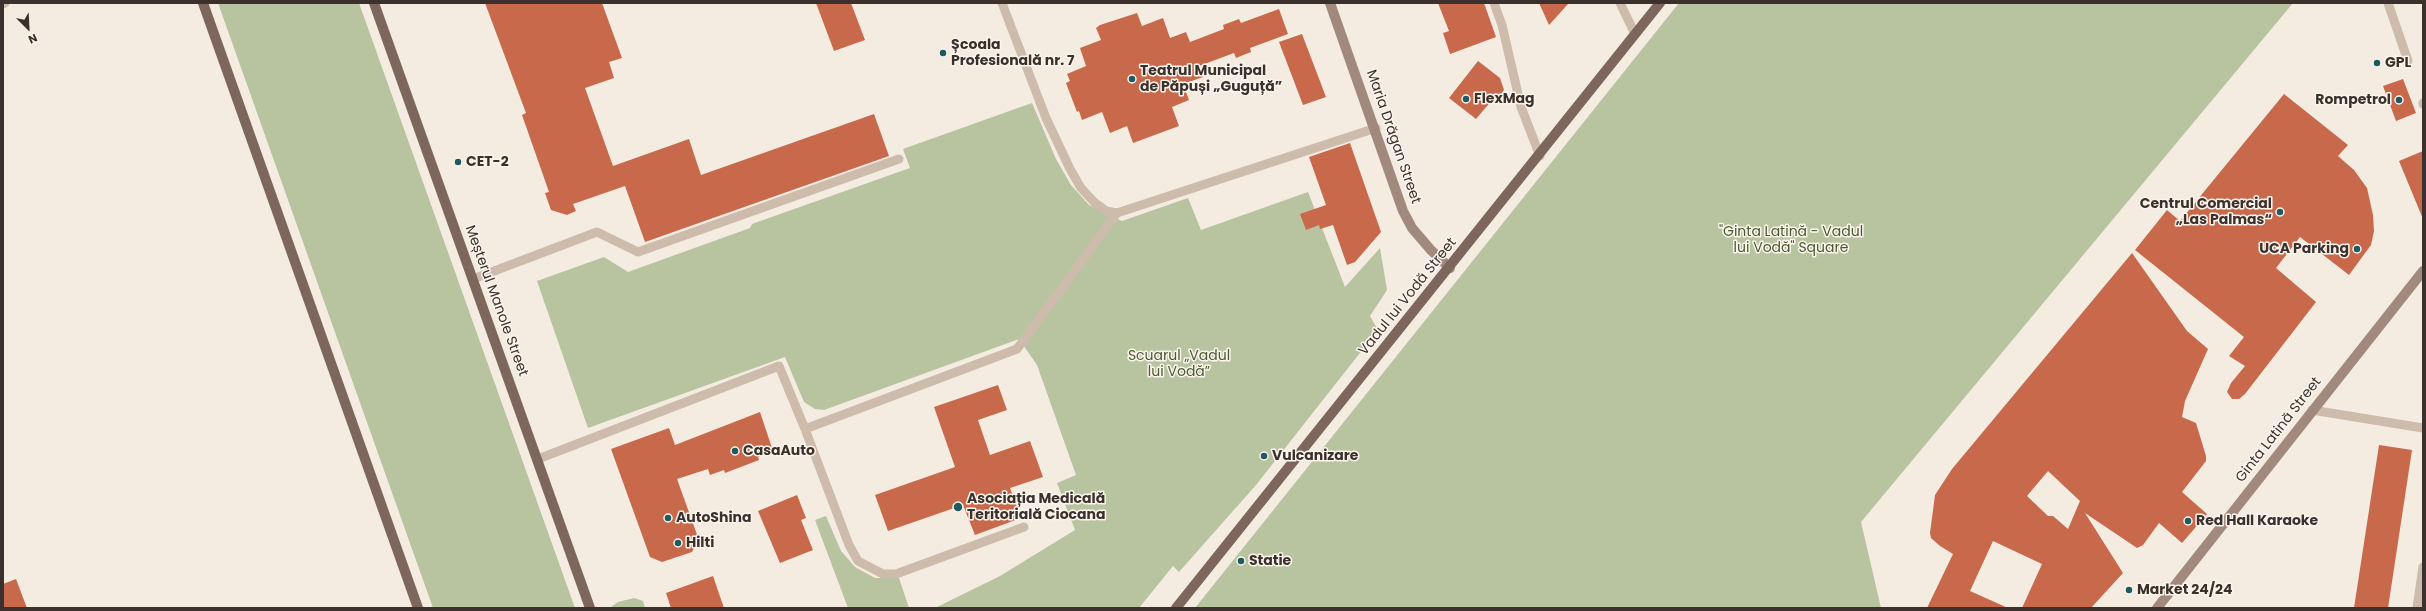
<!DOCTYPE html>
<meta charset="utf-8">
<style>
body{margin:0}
#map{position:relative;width:2426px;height:611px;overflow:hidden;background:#f4ebe1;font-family:Poppins,sans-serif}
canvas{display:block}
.frame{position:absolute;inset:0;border:4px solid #3b302b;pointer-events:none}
.north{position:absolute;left:8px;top:8px;width:40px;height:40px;-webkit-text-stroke:3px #fbf5ee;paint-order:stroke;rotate:156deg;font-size:11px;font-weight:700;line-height:16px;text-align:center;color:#3b302b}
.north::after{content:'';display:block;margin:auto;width:14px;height:18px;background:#3b302b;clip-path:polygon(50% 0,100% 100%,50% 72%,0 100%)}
</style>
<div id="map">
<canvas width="2426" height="611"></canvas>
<div class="frame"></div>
<div class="north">N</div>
</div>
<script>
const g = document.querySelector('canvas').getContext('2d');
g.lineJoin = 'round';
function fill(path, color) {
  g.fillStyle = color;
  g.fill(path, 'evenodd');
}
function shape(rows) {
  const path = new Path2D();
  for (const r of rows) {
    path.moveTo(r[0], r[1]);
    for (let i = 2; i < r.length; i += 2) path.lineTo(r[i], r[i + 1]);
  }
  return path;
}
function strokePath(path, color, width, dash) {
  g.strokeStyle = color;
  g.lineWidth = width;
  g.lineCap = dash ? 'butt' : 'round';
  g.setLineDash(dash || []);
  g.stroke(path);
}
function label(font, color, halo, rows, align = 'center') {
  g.font = font + ' Poppins,sans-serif';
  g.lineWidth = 3;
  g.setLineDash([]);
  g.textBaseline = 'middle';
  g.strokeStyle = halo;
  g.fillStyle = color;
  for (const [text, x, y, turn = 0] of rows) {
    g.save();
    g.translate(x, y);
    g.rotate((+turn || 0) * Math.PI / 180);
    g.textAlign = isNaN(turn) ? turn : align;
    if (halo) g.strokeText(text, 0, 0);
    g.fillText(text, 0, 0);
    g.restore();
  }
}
fill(shape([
 [218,3,359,3,575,608,433,608],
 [1679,3,2293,3,1861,522,1881,608,1195,608],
 [1032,103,1056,159,1071,185,1089,205,1122,221,1188,198,1201,230,1308,192,1345,287,1380,248,1387,290,1370,316,1378,330,1256,485,1179,572,1173,566,1139,608,935,608,1000,576,1075,530,1057,483,1076,475,1037,365,1019,339,824,410,815,409,804,402,785,357,588,428,537,281,604,257,628,272,750,228,752,224,910,168,903,149],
 [826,516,841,551,855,567,875,578,899,578,909,608,848,608,815,520],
 [634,598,643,601,645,608,613,608,612,606,618,602]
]), '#b8c4a0');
fill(shape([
 [485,3,602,3,622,58,609,62,614,78,585,88,613,166,689,139,701,175,874,114,889,156,645,242,625,186,573,204,576,211,567,215,551,210,545,193,549,192,522,115,526,113],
 [816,3,851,3,865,40,834,51],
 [1438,3,1484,3,1496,37,1450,54,1443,33,1449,31],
 [1539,3,1569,3,1549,25],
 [1279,9,1288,34,1250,48,1251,52,1236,58,1234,53,1199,66,1203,77,1183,84,1189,100,1172,107,1179,126,1133,143,1127,126,1110,133,1102,112,1082,120,1079,111,1077,112,1066,83,1070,81,1067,74,1086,66,1080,48,1101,40,1096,28,1100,25,1137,13,1142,26,1163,18,1170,38,1186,32,1190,42,1224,29,1223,25,1239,19,1241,23],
 [1302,34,1326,97,1303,105,1279,42],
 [1478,61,1500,78,1504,90,1496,101,1493,99,1476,119,1449,98],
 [2403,79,2416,113,2396,121,2383,86],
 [2284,94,2348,145,2338,156,2354,170,2367,188,2373,215,2374,231,2371,245,2349,275,2300,237,2276,268,2316,302,2245,394,2239,399,2232,399,2227,392,2231,383,2245,366,2229,356,2244,337,2135,250,2167,210,2180,221],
 [1350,143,1381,232,1355,262,1347,265,1333,225,1320,229,1319,225,1306,230,1300,214,1326,205,1309,157],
 [2423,151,2423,219,2399,161],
 [2132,253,2187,331,2208,349,2185,401,2182,417,2196,423,2206,456,2206,461,2182,492,2207,514,2182,543,2159,523,2143,545,2137,548,2085,513,2123,573,2091,608,2022,608,2042,564,1993,541,1970,591,2008,608,1927,608,1953,554,1940,546,1931,538,1930,533,1935,495,1952,469],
 [2048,471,2080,501,2068,529,2053,516,2048,516,2027,496],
 [998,385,1007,410,978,420,990,455,1030,441,1043,477,1010,488,1021,518,975,535,963,505,888,531,875,495,955,467,934,407],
 [760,412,773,451,758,457,759,460,725,473,724,470,710,475,708,469,677,479,699,540,692,552,662,562,650,557,611,449,669,428,675,445],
 [2379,445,2412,450,2388,608,2354,608],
 [797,495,806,518,801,520,813,550,780,563,758,511],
 [713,576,724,608,671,608,666,593],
 [16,579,27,608,3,608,3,584]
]), '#c8694b');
strokePath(shape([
 [1002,3,1046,118,1070,169,1081,188,1095,203,1106,211,1117,213],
 [1494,3,1502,25,1521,107,1540,156],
 [1620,3,1635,34],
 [2388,3,2408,61],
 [3,4,5,3],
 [2423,103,2423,104],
 [473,279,597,232,638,252,899,159],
 [2312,410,2423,428],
 [805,429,1017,349,1117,213,1376,128],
 [538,459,779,366,805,429,849,545,858,561,883,574,896,574,1024,527],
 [2417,608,2423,567]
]), '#cdbbac', 9);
strokePath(shape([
 [1330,3,1403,211,1412,228,1430,249,1450,268],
 [2157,608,2423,271]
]), '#a18a7d', 10);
strokePath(shape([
 [203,3,418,608],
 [374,3,590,608],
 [1176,608,1660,3]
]), '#7d675c', 10);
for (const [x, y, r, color] of [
 [943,53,4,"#1f5a5e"],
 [2377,63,4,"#1f5a5e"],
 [1132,79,4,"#1f5a5e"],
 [1466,99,4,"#1f5a5e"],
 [2399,100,4,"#1f5a5e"],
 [458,162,4,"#1f5a5e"],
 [2280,212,4,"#1f5a5e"],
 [2357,249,4,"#1f5a5e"],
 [735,451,4,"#1f5a5e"],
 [1264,456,4,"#1f5a5e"],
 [958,507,5,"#1f5a5e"],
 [668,518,4,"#1f5a5e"],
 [2188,521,4,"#1f5a5e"],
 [678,543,4,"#1f5a5e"],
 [1241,561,4,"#1f5a5e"],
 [2129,590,4,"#1f5a5e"]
]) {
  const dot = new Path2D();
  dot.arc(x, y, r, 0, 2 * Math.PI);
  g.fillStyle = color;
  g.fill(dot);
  strokePath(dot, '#fbf5ee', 1.5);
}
label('bold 14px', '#3b302b', '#fbf5ee', [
 ["Școala",951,45],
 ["Profesională nr. 7",951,61],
 ["GPL",2385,63],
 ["Teatrul Municipal",1140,71],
 ["de Păpuși „Guguță”",1140,87],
 ["FlexMag",1474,99],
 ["Rompetrol",2391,100,"right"],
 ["CET-2",466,162],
 ["Centrul Comercial",2272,204,"right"],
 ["„Las Palmas“",2272,220,"right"],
 ["UCA Parking",2349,249,"right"],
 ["CasaAuto",743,451],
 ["Vulcanizare",1272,456],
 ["Asociația Medicală",967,499],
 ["Teritorială Ciocana",967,515],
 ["AutoShina",676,518],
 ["Red Hall Karaoke",2196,521],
 ["Hilti",686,543],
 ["Statie",1249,561],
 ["Market 24/24",2137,590]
], 'left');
label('14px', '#3b302b', '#fbf5ee', [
 ["Maria Drăgan Street",1393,137,71],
 ["Vadul lui Vodă Street",1408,297,-51],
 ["Meșterul Manole Street",496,301,70],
 ["Ginta Latină Street",2279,430,-52]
]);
label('14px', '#4a5a2e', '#fbf5ee', [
 ["\"Ginta Latină - Vadul",1791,232],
 ["lui Vodă\" Square",1791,248],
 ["Scuarul „Vadul",1179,356],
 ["lui Vodă”",1179,372]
]);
</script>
